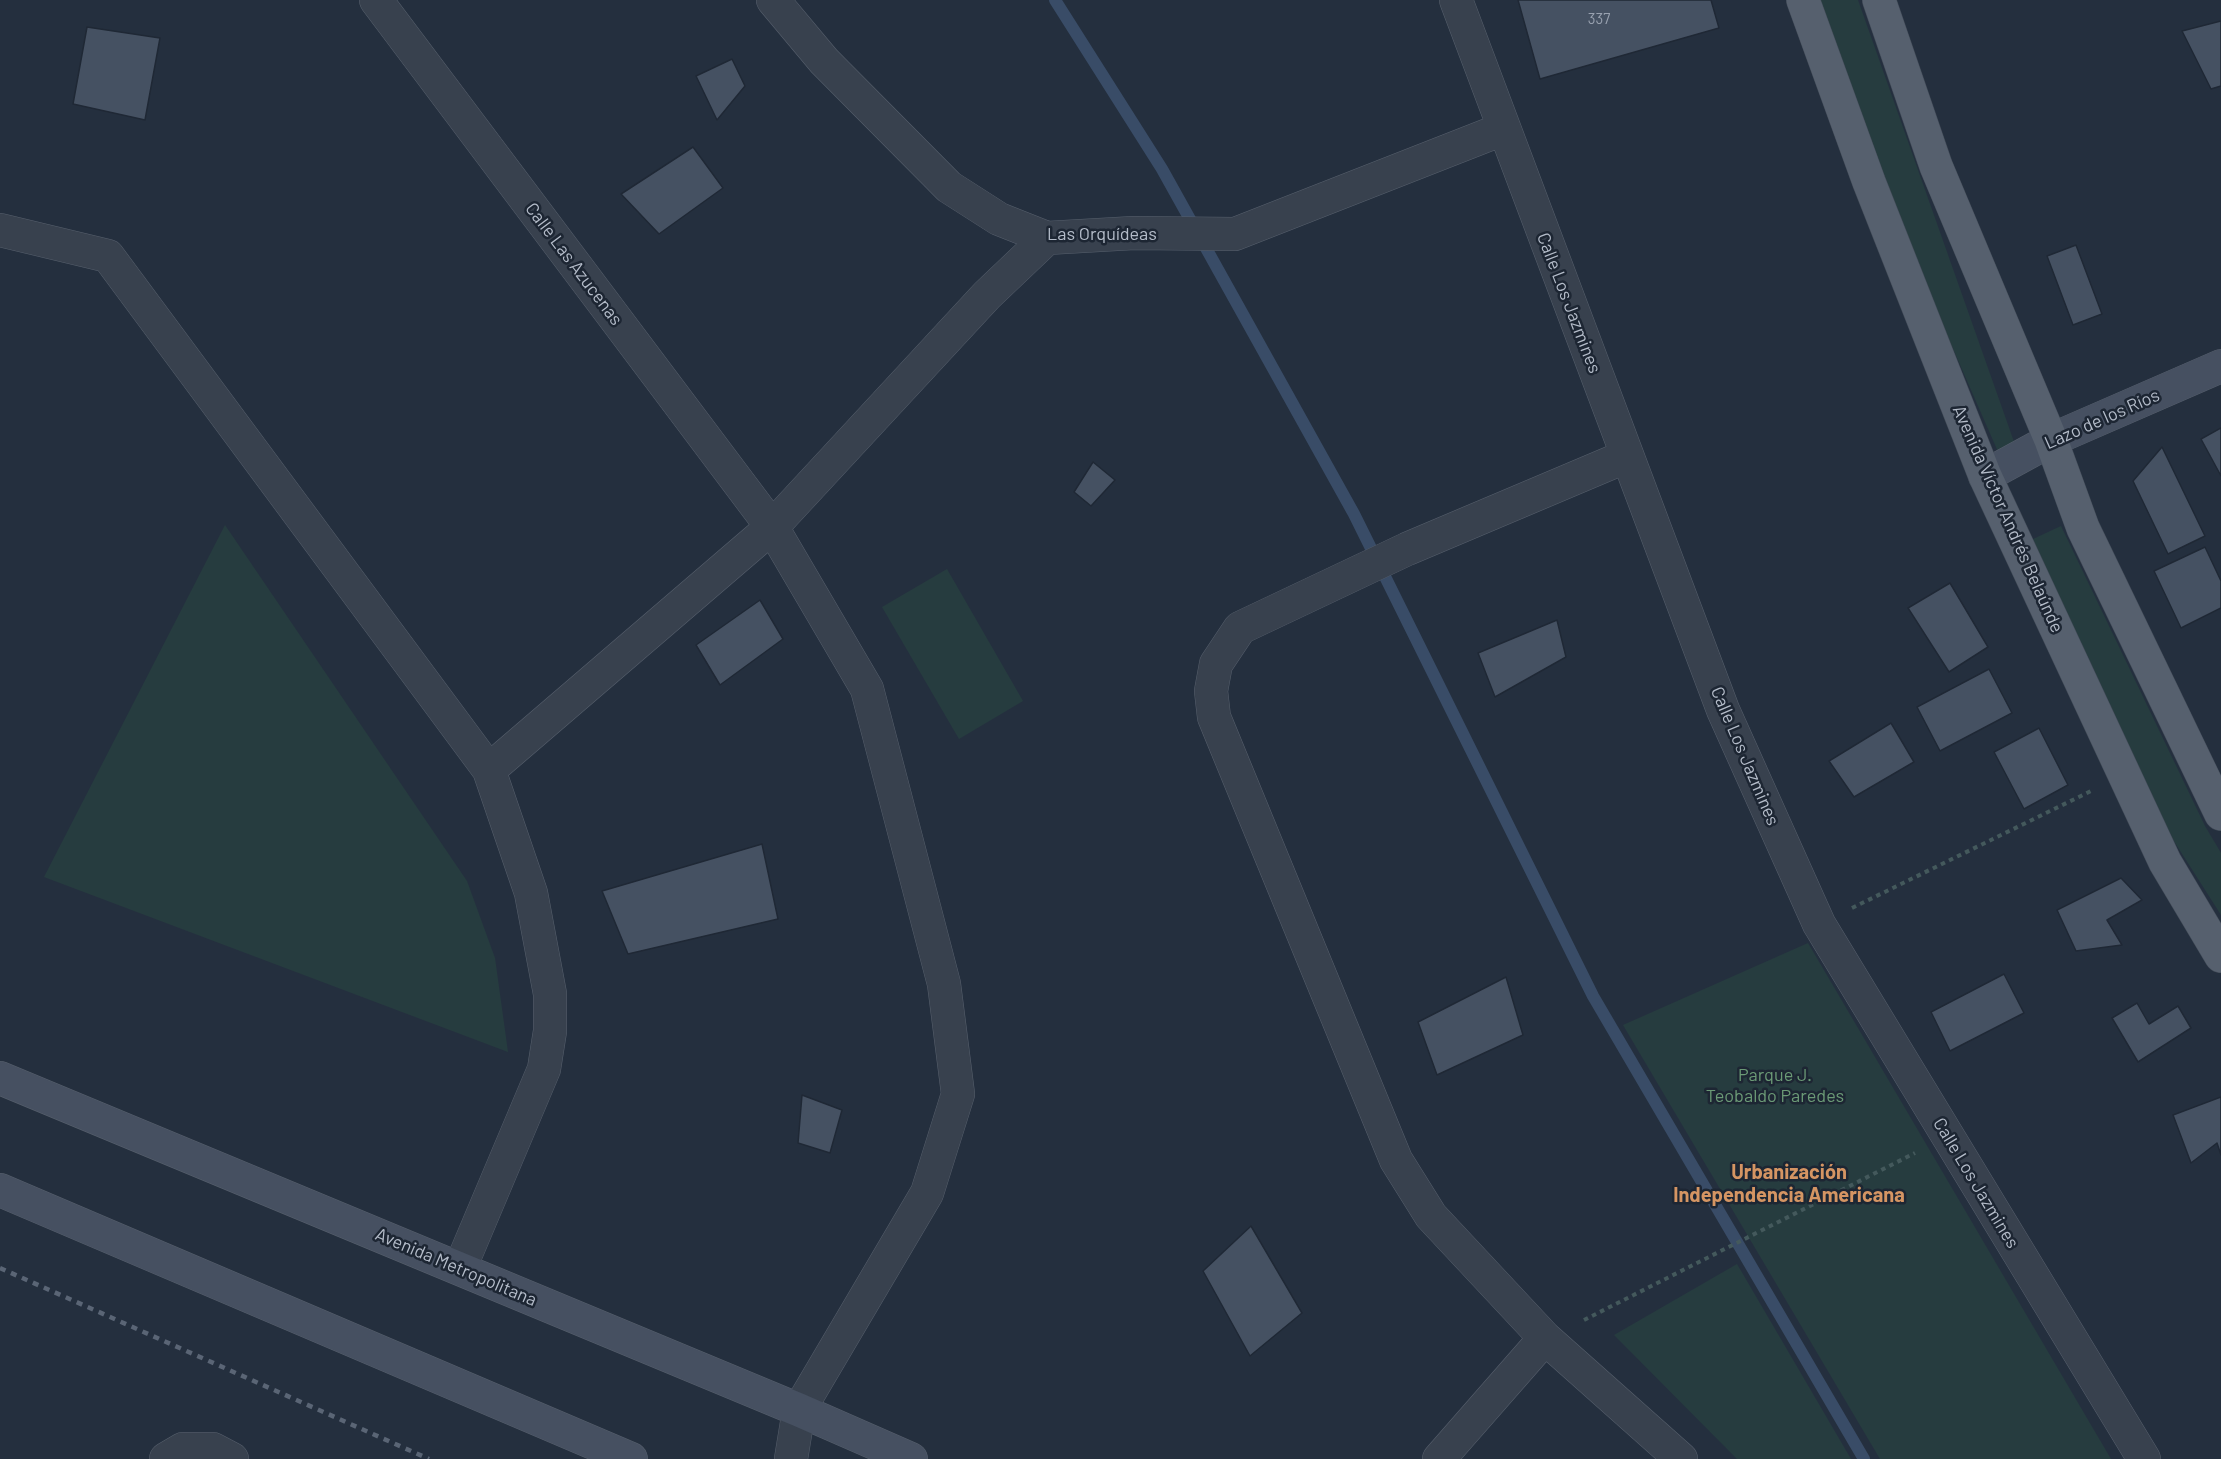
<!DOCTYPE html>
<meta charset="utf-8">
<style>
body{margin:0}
canvas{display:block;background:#242f3e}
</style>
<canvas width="2221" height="1459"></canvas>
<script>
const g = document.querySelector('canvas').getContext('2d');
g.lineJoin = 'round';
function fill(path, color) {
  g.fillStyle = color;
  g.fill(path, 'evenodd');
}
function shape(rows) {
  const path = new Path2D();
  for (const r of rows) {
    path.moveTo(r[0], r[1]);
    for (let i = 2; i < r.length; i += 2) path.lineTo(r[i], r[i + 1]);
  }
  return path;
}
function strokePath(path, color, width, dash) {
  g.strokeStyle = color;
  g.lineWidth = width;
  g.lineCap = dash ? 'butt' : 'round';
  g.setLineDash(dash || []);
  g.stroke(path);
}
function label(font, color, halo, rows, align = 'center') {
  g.font = font + ' Barlow,sans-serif';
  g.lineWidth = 5;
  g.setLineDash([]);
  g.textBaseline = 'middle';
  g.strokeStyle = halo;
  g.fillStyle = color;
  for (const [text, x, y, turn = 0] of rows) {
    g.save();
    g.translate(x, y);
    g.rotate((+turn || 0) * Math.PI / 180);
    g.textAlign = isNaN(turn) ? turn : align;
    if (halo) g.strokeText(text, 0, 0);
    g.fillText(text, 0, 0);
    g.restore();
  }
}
fill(shape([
 [1808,0,1858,0,2018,453,1999,454,1829,65],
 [225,525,467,881,495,958,508,1052,44,877],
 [2061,526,2205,826,2221,853,2221,915,2172,838,2031,540],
 [947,569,1023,701,959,739,882,607],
 [1808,943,2111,1459,1880,1459,1623,1025],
 [1737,1264,1851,1459,1737,1459,1614,1335]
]), '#263c3f');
strokePath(shape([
 [1055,0,1162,169,1354,514,1593,996,1864,1459]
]), '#394c67', 12);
const building = shape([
 [1518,0,1711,0,1719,28,1540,79,1518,0],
 [2221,21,2221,86,2211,89,2182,31,2221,21],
 [87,27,160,38,145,120,73,104,87,27],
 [732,59,745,86,717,120,696,76,732,59],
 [693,147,723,188,659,234,621,194,693,147],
 [2076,245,2102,314,2073,325,2047,256,2076,245],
 [2221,428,2221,476,2201,439,2221,428],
 [2162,447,2205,536,2168,554,2133,481,2162,447],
 [1093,462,1115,480,1091,506,1074,492,1093,462],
 [2205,547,2221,581,2221,608,2181,628,2154,571,2205,547],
 [1950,583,1988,647,1949,672,1908,608,1950,583],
 [760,600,783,639,720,685,696,645,760,600],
 [1557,620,1566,657,1495,697,1478,653,1557,620],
 [1989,669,2012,713,1940,751,1917,707,1989,669],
 [1891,723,1914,762,1854,797,1829,761,1891,723],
 [2039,728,2068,785,2024,809,1994,752,2039,728],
 [762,844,778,919,628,954,602,891,762,844],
 [2121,878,2142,900,2107,920,2122,945,2076,951,2057,910,2121,878],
 [2004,974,2024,1013,1950,1051,1931,1012,2004,974],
 [1506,977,1523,1035,1437,1075,1418,1022,1506,977],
 [2137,1003,2149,1024,2178,1006,2191,1028,2138,1062,2112,1018,2137,1003],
 [802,1095,842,1110,830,1153,798,1143,802,1095],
 [2221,1097,2221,1155,2217,1143,2191,1163,2173,1115,2221,1097],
 [1251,1226,1302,1313,1250,1356,1203,1271,1251,1226]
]);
fill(building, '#455162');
strokePath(building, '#1f2835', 1.5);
const street = shape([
 [376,0,772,527,867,689,944,984,958,1094,927,1193,799,1410,791,1459],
 [773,0,824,61,949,187,999,219,1047,238,1134,233,1235,234,1503,129],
 [1456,0,1723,710,1819,924,2144,1459],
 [0,230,108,256,489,770,531,893,550,994,550,1031,544,1069,460,1268],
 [1627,456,1407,549,1240,628,1216,664,1211,691,1214,717,1396,1160,1431,1216,1545,1338,1681,1459],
 [489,770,772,527,987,295,1047,238],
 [166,1459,183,1449,213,1449,232,1459],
 [1439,1459,1545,1338]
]);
const secondary = shape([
 [1985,476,2051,440,2221,366],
 [0,1078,799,1410,911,1459],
 [0,1190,631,1459]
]);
const primary = shape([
 [1803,0,1869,182,1985,476,2165,862,2221,956],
 [1879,0,1936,166,2051,440,2083,528,2221,814]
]);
strokePath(street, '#565f6c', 34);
strokePath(secondary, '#565f6c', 34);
strokePath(primary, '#414a57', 34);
strokePath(shape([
 [1852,908,2091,791],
 [1584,1320,1915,1153]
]), '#44595c', 4, [4.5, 4.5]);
strokePath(street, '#38414e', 33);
strokePath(secondary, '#465061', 33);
strokePath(primary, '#56606e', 33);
strokePath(shape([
 [0,1268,429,1459]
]), '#5a6575', 4.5, [6, 6]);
label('15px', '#98a1af', null, [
 ["337",1599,19]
]);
label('18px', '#b4bcc9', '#1d2633', [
 ["Las Orquídeas",1102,234],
 ["Calle Las Azucenas",574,264,53],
 ["Calle Los Jazmines",1569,303,69],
 ["Lazo de los Ríos",2102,419,-24],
 ["Avenida Víctor Andrés Belaúnde",2008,519,66],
 ["Calle Los Jazmines",1745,756,67],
 ["Calle Los Jazmines",1976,1183,59],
 ["Avenida Metropolitana",456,1267,23]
]);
label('18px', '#6b9a76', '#1d2633', [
 ["Parque J.",1775,1075],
 ["Teobaldo Paredes",1775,1096]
]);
label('bold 20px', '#d59563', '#1d2633', [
 ["Urbanización",1789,1172],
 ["Independencia Americana",1789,1195]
]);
</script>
